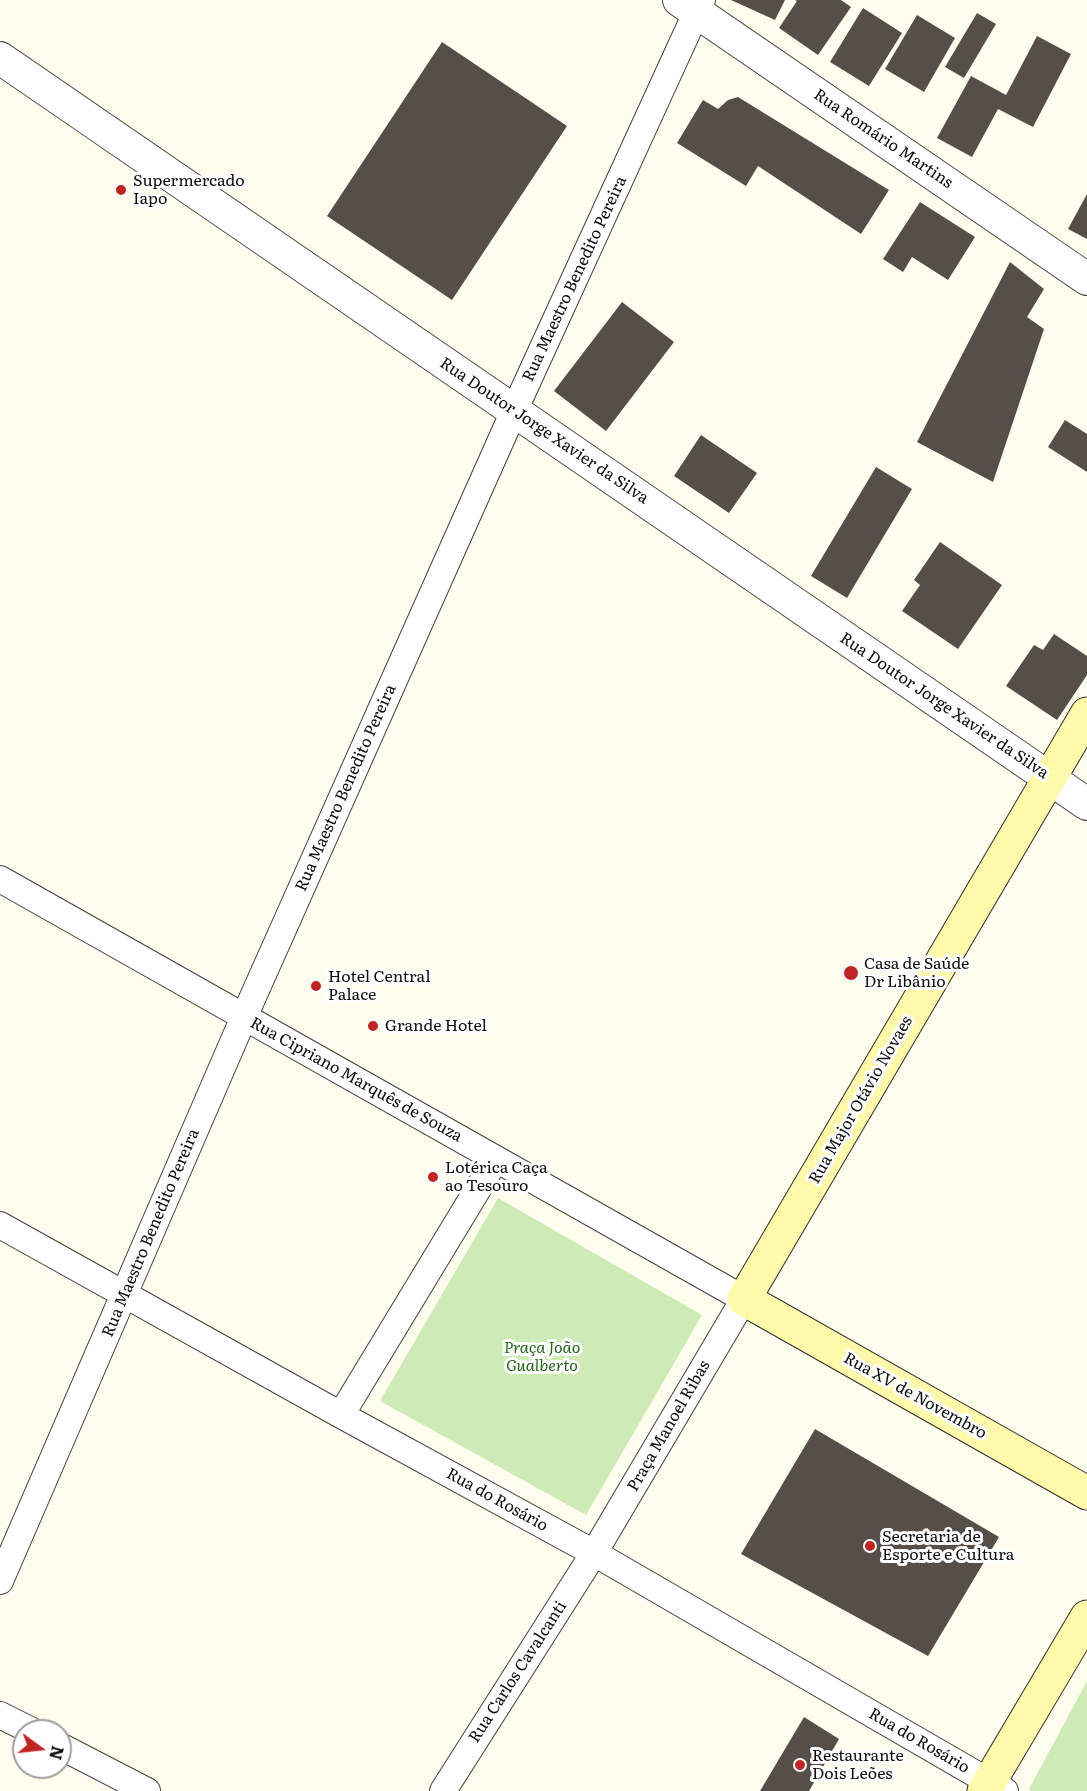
<!DOCTYPE html>
<meta charset="utf-8">
<style>
body{margin:0}
#map{position:relative;width:1087px;height:1791px;overflow:hidden;background:#fffdee;font-family:Literata,serif}
canvas{display:block}
.north{position:absolute;left:12px;top:1719px;width:60px;height:60px;box-sizing:border-box;background:#fff;border:2px solid #9e9e9e;border-radius:50%;rotate:105deg;font-size:16px;font-weight:700;line-height:24px;text-align:center;color:#0d0d0d}
.north::after{content:'';display:block;margin:auto;width:21px;height:27px;background:#c12322;clip-path:polygon(50% 0,100% 100%,50% 72%,0 100%)}
</style>
<div id="map">
<canvas width="1087" height="1791"></canvas>
<div class="north">N</div>
</div>
<script>
const g = document.querySelector('canvas').getContext('2d');
g.lineJoin = 'round';
function fill(path, color) {
  g.fillStyle = color;
  g.fill(path, 'evenodd');
}
function shape(rows) {
  const path = new Path2D();
  for (const r of rows) {
    path.moveTo(r[0], r[1]);
    for (let i = 2; i < r.length; i += 2) path.lineTo(r[i], r[i + 1]);
  }
  return path;
}
function strokePath(path, color, width, dash) {
  g.strokeStyle = color;
  g.lineWidth = width;
  g.lineCap = dash ? 'butt' : 'round';
  g.setLineDash(dash || []);
  g.stroke(path);
}
function label(font, color, halo, rows, align = 'center') {
  g.font = font + ' Literata,serif';
  g.lineWidth = 6;
  g.setLineDash([]);
  g.textBaseline = 'middle';
  g.strokeStyle = halo;
  g.fillStyle = color;
  for (const [text, x, y, turn = 0] of rows) {
    g.save();
    g.translate(x, y);
    g.rotate((+turn || 0) * Math.PI / 180);
    g.textAlign = isNaN(turn) ? turn : align;
    if (halo) g.strokeText(text, 0, 0);
    g.fillText(text, 0, 0);
    g.restore();
  }
}
fill(shape([
 [498,1198,702,1315,586,1515,380,1401],
 [1087,1681,1087,1791,1031,1791,1029,1789]
]), '#ceeab6');
fill(shape([
 [731,0,785,0,775,20],
 [795,0,841,0,851,7,818,55,779,28,797,1],
 [863,8,902,33,869,86,830,62],
 [977,13,996,24,964,78,945,67],
 [917,15,955,38,924,92,885,69],
 [1037,36,1071,54,1033,127,998,109,972,157,937,138,971,76,1006,95],
 [442,42,567,126,452,300,327,216],
 [738,97,889,190,861,234,758,166,746,186,677,143,703,100,718,109,728,100],
 [1087,194,1087,239,1068,229],
 [920,202,975,237,948,280,912,257,903,272,883,259],
 [1010,262,1044,289,1027,317,1044,329,993,482,917,442],
 [622,302,674,342,606,431,554,391],
 [1065,420,1087,434,1087,472,1048,447],
 [701,435,757,473,729,513,674,476],
 [876,467,912,489,847,598,811,576],
 [940,542,1002,585,958,649,902,611,920,585,914,580],
 [1054,634,1087,656,1087,675,1057,720,1006,686,1034,645,1043,650],
 [815,1429,999,1537,928,1656,741,1554],
 [804,1717,839,1739,809,1791,760,1791]
]), '#564f49');
const minor = shape([
 [0,879,744,1299,594,1553,443,1791],
 [0,1225,341,1415,594,1553,1005,1791],
 [341,1415,496,1159],
 [0,1581,244,1017,514,411,702,0],
 [0,1715,32,1731],
 [60,1746,147,1791]
]);
const tertiary = shape([
 [679,0,1087,279],
 [0,58,1087,804]
]);
const secondary = shape([
 [1087,714,744,1299,1087,1493],
 [984,1791,1087,1617]
]);
strokePath(minor, '#404040', 28);
strokePath(tertiary, '#404040', 34);
strokePath(secondary, '#2f2f2f', 35);
strokePath(minor, '#fff', 26);
strokePath(tertiary, '#fff', 32);
strokePath(secondary, '#fffaa9', 33);
for (const [x, y, r, color] of [
 [121,190,6,"#c12322"],
 [851,973,8,"#c12322"],
 [316,986,6,"#c12322"],
 [373,1026,6,"#c12322"],
 [433,1177,6,"#c12322"],
 [870,1546,6,"#c12322"],
 [800,1765,6,"#c12322"]
]) {
  const dot = new Path2D();
  dot.arc(x, y, r, 0, 2 * Math.PI);
  g.fillStyle = color;
  g.fill(dot);
  strokePath(dot, '#fff', 2);
}
label('16px', '#0d0d0d', '#fff', [
 ["Rua Romário Martins",883,139,34],
 ["Rua Maestro Benedito Pereira",575,279,-65],
 ["Rua Doutor Jorge Xavier da Silva",544,431,34],
 ["Rua Doutor Jorge Xavier da Silva",944,706,34],
 ["Rua Maestro Benedito Pereira",346,788,-66],
 ["Rua Cipriano Marquês de Souza",356,1080,29],
 ["Rua Major Otávio Novaes",861,1100,-60],
 ["Rua Maestro Benedito Pereira",151,1233,-67],
 ["Rua XV de Novembro",915,1396,29],
 ["Praça Manoel Ribas",669,1426,-60],
 ["Rua do Rosário",497,1500,29],
 ["Rua Carlos Cavalcanti",518,1672,-57],
 ["Rua do Rosário",919,1741,30]
]);
label('16px', '#0d0d0d', '#fff', [
 ["Supermercado",133,181],
 ["Iapo",133,199],
 ["Casa de Saúde",864,964],
 ["Dr Libânio",864,982],
 ["Hotel Central",328,977],
 ["Palace",328,995],
 ["Grande Hotel",385,1026],
 ["Lotérica Caça",445,1168],
 ["ao Tesouro",445,1186],
 ["Secretaria de",882,1537],
 ["Esporte e Cultura",882,1555],
 ["Restaurante",812,1756],
 ["Dois Leões",812,1774]
], 'left');
label('italic 16px', '#27671c', '#fff', [
 ["Praça João",542,1348],
 ["Gualberto",542,1366]
]);
</script>
